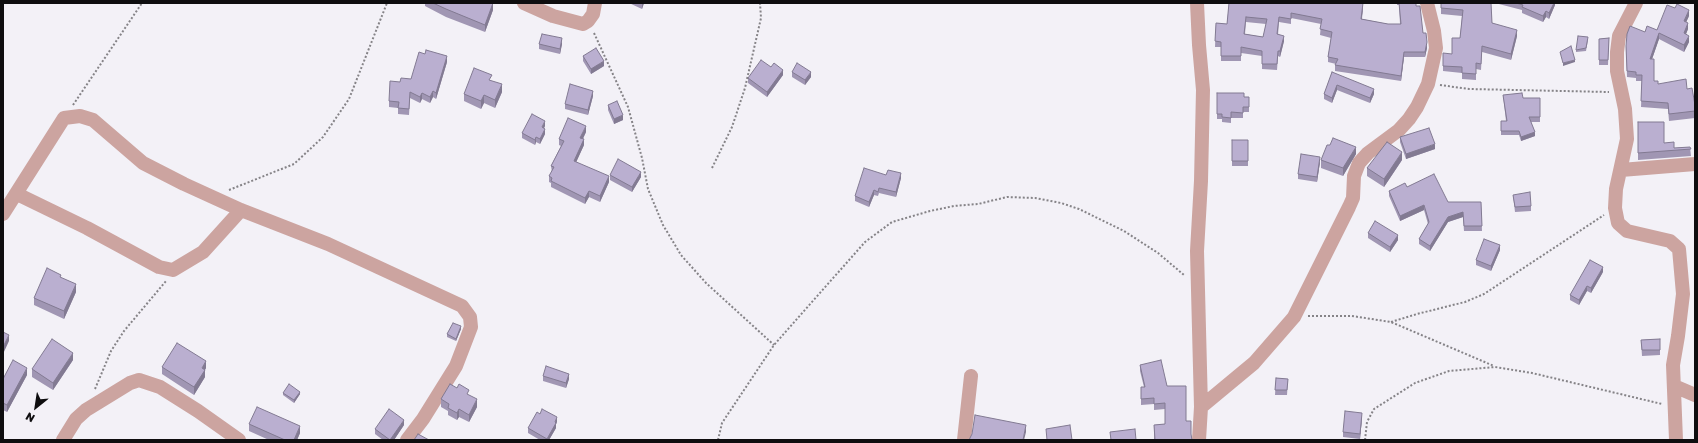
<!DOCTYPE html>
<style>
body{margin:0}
#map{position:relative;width:1698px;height:443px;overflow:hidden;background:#f3f1f7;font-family:"Golos Text",sans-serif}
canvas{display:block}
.frame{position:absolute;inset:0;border:4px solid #0e0d0f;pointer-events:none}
.north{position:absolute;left:16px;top:387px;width:40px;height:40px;-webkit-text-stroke:3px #f3f1f7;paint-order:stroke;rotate:210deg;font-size:11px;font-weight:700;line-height:16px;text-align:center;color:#0e0d0f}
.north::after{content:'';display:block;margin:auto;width:14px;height:18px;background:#0e0d0f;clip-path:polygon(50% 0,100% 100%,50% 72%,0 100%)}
</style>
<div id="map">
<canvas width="1698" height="443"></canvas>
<div class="frame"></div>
<div class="north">N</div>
</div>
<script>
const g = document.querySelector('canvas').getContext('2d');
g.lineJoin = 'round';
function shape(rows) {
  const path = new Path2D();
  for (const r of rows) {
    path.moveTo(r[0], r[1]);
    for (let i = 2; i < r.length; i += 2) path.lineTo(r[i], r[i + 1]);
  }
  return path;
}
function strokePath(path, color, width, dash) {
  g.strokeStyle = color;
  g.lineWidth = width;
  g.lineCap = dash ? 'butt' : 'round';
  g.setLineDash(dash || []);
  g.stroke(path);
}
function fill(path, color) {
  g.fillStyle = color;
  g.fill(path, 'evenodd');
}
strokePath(shape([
 [594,33,628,107,642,158,648,189,663,225,681,255,706,283,774,345],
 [1440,85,1469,89,1609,92],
 [73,105,142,3],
 [712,168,732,127,745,88,761,18,760,3],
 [229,190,294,164,323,137,349,99,387,3],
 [1308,316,1352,316,1391,322,1494,366],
 [1391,322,1417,314,1465,302,1484,294,1604,215],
 [95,389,111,351,124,331,166,281],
 [718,440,722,423,774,345,865,242,892,222,930,211,954,206,978,204,1007,197,1035,198,1061,203,1079,209,1124,231,1158,253,1184,275],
 [1365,440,1367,422,1374,409,1415,383,1449,371,1495,367,1532,373,1662,404]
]), '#858387', 2, [2, 2]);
strokePath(shape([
 [524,3,553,16,583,24,588,21,593,14,595,3],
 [1197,3,1199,45,1203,90,1201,181,1197,251,1201,407,1199,440],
 [1636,3,1619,36,1617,52,1617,71,1625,109,1627,139,1616,189,1615,208,1618,223,1627,231,1670,241,1679,249,1683,294,1678,336,1673,365,1676,440],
 [1621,170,1695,164],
 [17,194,87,228,159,267,173,270,203,252,241,210],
 [3,214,64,118,80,116,93,120,143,163,184,184,241,210,328,244,462,306,470,317,471,327,456,366,423,419,407,440],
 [1674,386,1695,395],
 [1201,407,1254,363,1294,317,1349,207,1353,198,1354,176,1359,163,1368,153,1399,130,1409,119,1417,107,1428,84,1436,48,1434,31,1427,3],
 [63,440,76,419,86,410,130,383,139,380,160,387,198,411,239,440],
 [964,440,971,376]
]), '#cca4a0', 14);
fill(shape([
 [425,3,493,3,493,10,485,32,446,17,425,6],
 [629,3,644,3,642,9],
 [1229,3,1363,8,1362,19,1388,24,1400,24,1399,5,1397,5,1397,3,1416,3,1416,6,1423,33,1427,48,1425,57,1404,57,1401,81,1335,71,1335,65,1336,64,1328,62,1328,57,1331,38,1320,35,1321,24,1291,18,1291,24,1279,22,1278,35,1284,41,1280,57,1278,56,1277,70,1262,69,1262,56,1241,53,1241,61,1221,61,1221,47,1215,47,1216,23,1227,24],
 [1246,22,1266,24,1263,37,1245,34],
 [1441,3,1491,3,1492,23,1517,36,1511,60,1482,52,1481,70,1476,69,1476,80,1462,79,1462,73,1443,71,1443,66,1452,54,1460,38,1462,16,1441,14],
 [1495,3,1555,3,1555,5,1549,19,1546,17,1543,22,1522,13,1522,10],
 [1689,16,1686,22,1688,29,1686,34,1689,42,1684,52,1659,39,1652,59,1654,81,1658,84,1687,89,1695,105,1695,118,1669,121,1668,109,1641,107,1642,81,1636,81,1636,78,1627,77,1626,46,1645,32,1657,30],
 [1609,38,1608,65,1599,65,1599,39],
 [1588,40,1586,51,1576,52,1576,50],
 [539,44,562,44,560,54,539,49],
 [583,56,604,66,591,74,583,61],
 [447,62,436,99,433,97,430,103,422,99,420,103,410,98,409,115,398,114,398,108,389,107,389,101,400,82,411,79],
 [771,67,783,75,767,97,748,83,748,78],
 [792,72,811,77,805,85,792,77],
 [1332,72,1374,94,1370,103,1337,90,1332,103,1324,99,1324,94],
 [492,81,502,92,495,108,484,103,481,109,464,101,464,94],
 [1217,93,1244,97,1249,97,1249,112,1243,112,1243,118,1231,118,1231,123,1222,122,1222,119,1217,119],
 [1503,95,1523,98,1540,98,1540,122,1531,122,1535,136,1521,141,1519,135,1501,135,1501,121,1506,121],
 [593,96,588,115,565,109,565,104],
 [608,105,623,120,614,124,608,110],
 [1638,122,1664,143,1674,148,1690,147,1691,156,1638,160],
 [545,126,544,128,545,134,540,144,536,142,535,145,522,138,522,133],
 [586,132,583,139,584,145,576,162,609,182,600,202,589,197,585,204,551,187,551,183,549,182,549,176,552,172,551,166,561,146,559,145,559,139],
 [1400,137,1435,149,1406,159,1400,142],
 [1232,140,1248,140,1248,166,1232,166],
 [1356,154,1343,176,1321,168,1321,160],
 [1402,160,1384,187,1367,176,1367,168],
 [1320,162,1317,182,1298,179,1298,174],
 [610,175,641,177,632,192,610,180],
 [886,175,901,178,896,197,879,193,878,196,874,195,869,207,855,201,855,196],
 [1407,187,1448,202,1481,202,1482,231,1464,231,1463,217,1448,222,1430,251,1419,244,1419,239,1428,224,1424,210,1400,221,1389,196,1389,191],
 [1513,195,1531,206,1531,211,1515,212],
 [1368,233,1398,240,1390,252,1368,238],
 [1500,250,1491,271,1476,265,1476,260],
 [1603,272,1591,293,1587,291,1579,305,1570,300,1570,295],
 [61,278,76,292,64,319,34,305,34,298],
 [461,329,456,341,447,337,447,334],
 [1660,339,1660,355,1642,356,1641,340],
 [73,360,53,390,32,377,32,369],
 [1140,365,1167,386,1186,421,1192,440,1154,440,1154,425,1165,424,1165,409,1154,410,1154,404,1141,405,1141,387,1144,387,1140,371],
 [162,367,206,368,205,370,205,377,194,395,162,374],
 [27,375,7,412,3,410,3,379],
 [543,376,569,379,566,388,543,381],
 [1276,378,1288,379,1287,395,1275,395],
 [283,393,300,394,294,403,283,395],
 [469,395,477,407,469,422,459,417,457,420,448,415,448,411,441,407,441,399],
 [1362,418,1360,439,1343,437,1343,432],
 [557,422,556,424,556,428,549,440,540,440,528,433,528,428],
 [249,424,300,433,297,440,269,440,249,431],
 [404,425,394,440,383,440,375,434,375,429]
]), '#a096b3');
fill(shape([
 [493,3,493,10,485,32,485,25],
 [642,3,644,3,642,9],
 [1363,3,1363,8,1361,24,1361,19],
 [1554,3,1555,3,1555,5,1549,19,1549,13],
 [1689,10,1689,16,1684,27,1684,21],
 [1546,11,1546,17,1543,22,1543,16],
 [1688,23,1688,29,1684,39,1684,33],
 [1517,30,1517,36,1511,60,1511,54],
 [1659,33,1659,39,1650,65,1650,59],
 [1284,36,1284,41,1280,57,1280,51],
 [1689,36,1689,42,1684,52,1684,45],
 [562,38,562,44,560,54,560,49],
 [1427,42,1427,48,1425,57,1425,52],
 [1404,52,1404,57,1401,81,1401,76],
 [447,56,447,62,436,99,436,93],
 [1575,60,1575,62,1563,66,1563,63],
 [604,61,604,66,591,74,591,69],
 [783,70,783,75,767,97,767,92],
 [811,72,811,77,805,85,805,80],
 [502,84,502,92,495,108,495,100],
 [1337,85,1337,90,1332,103,1332,98],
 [1374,89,1374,94,1370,103,1370,98],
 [433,91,433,97,430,103,430,97],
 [593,91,593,96,588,115,588,110],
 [422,93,422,99,420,103,420,97],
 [484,95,484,103,481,109,481,101],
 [623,115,623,120,614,124,614,119],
 [545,121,545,126,542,132,542,127],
 [586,126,586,132,580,144,580,138],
 [545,129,545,134,540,144,540,139],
 [1535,132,1535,136,1521,141,1521,137],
 [536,137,536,142,535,145,535,140],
 [584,139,584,145,574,167,574,161],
 [1435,144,1435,149,1406,159,1406,154],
 [1356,147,1356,154,1343,176,1343,168],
 [1402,152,1402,160,1384,187,1384,179],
 [1320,157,1320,162,1317,182,1317,177],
 [641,172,641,177,632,192,632,187],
 [901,173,901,178,896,197,896,192],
 [609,176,609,182,600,202,600,196],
 [874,190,874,195,869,207,869,202],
 [589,191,589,197,585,204,585,198],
 [1424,205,1424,210,1400,221,1400,216],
 [1463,212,1463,217,1448,222,1430,251,1430,246,1448,217],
 [1398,235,1398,240,1390,252,1390,247],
 [1500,245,1500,250,1491,271,1491,266],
 [1603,267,1603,272,1591,293,1591,288],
 [76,284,76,292,64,319,64,311],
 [1587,286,1587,291,1579,305,1579,300],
 [461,326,461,329,456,341,456,339],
 [9,335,9,341,3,354,3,347],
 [73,353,73,360,53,390,53,383],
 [206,361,206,368,202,375,202,368],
 [27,368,27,375,7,412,7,405],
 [205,370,205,377,194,395,194,387],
 [569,374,569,379,566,388,566,383],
 [300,392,300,394,294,403,294,400],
 [477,399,477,407,469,422,469,415],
 [459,409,459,417,457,420,457,413],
 [1362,413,1362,418,1360,439,1360,434],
 [557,417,557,422,556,424,556,428,549,440,547,440,555,422],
 [404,420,404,425,394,440,390,440],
 [1026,425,1026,432,1024,440,1023,440],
 [300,426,300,433,297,440,294,440]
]), '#827a92');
const building = shape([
 [433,3,493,3,485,25,446,9,433,3],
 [1229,3,1363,3,1361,19,1388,24,1401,24,1399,3,1416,3,1416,6,1420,6,1423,33,1426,33,1427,42,1425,52,1404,52,1401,76,1335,65,1338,59,1328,57,1332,32,1320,29,1322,19,1291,13,1291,19,1279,17,1277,34,1284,36,1280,51,1278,51,1277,64,1262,64,1262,51,1241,47,1241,56,1221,56,1221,42,1215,41,1216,23,1227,24,1229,3],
 [1246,17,1267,19,1263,37,1244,34,1246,17],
 [1441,3,1491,3,1492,23,1517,30,1511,54,1482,46,1481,64,1476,63,1476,74,1462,73,1462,67,1443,66,1443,53,1452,54,1452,38,1460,38,1463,10,1441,8,1441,3],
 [1516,3,1554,3,1549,13,1546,11,1543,16,1522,7,1523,5,1516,3],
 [1677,4,1689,10,1684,21,1688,23,1684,33,1689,36,1684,45,1659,33,1650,59,1654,59,1654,81,1658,81,1658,84,1686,79,1687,89,1692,88,1695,105,1695,111,1669,114,1668,103,1641,101,1642,75,1636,75,1636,72,1627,71,1626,46,1627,34,1630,26,1645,32,1647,26,1657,30,1667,5,1675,8,1677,4],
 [542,34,562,38,560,49,539,44,542,34],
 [1578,36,1588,37,1586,48,1576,50,1578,36],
 [1609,38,1608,60,1599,60,1599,39,1609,38],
 [1571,46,1575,60,1563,63,1560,52,1571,46],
 [596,48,604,61,591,69,583,56,596,48],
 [426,50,447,56,436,93,433,91,430,97,422,93,420,97,410,92,409,109,398,108,399,102,389,101,390,81,400,82,401,78,411,79,419,52,425,54,426,50],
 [761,60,771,67,774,63,783,70,767,92,748,78,761,60],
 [797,63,811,72,805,80,792,72,797,63],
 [474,68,492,75,489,80,502,84,495,100,484,95,481,101,464,94,474,68],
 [1332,72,1374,89,1370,98,1337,85,1332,98,1324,94,1332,72],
 [570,84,593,91,588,110,565,104,570,84],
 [1217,93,1244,93,1244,97,1249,97,1249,107,1243,107,1243,113,1231,112,1231,118,1222,117,1222,114,1217,114,1217,93],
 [1522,93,1523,98,1540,98,1540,117,1529,117,1535,132,1521,137,1519,131,1501,131,1501,121,1507,121,1503,95,1522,93],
 [617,101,623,115,614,119,608,105,617,101],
 [532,114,545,121,542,127,545,129,540,139,536,137,535,140,522,133,532,114],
 [568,118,586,126,580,138,584,139,574,161,609,176,600,196,589,191,585,198,551,181,552,178,549,176,554,167,551,166,564,141,559,139,568,118],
 [1638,122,1664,122,1664,143,1674,142,1674,148,1690,147,1691,149,1638,153,1638,122],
 [1429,128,1435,144,1406,154,1400,137,1429,128],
 [1333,138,1356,147,1343,168,1321,160,1327,145,1330,145,1333,138],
 [1232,140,1248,140,1248,161,1232,161,1232,140],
 [1387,142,1402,152,1384,179,1367,168,1387,142],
 [1301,154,1320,157,1317,177,1298,174,1301,154],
 [618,159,641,172,632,187,610,175,618,159],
 [864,168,886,175,888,170,901,173,896,192,879,188,878,192,874,190,869,202,855,196,864,168],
 [1434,174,1448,202,1481,202,1482,226,1464,226,1463,212,1448,217,1430,246,1419,239,1429,222,1424,205,1400,216,1389,191,1405,183,1407,187,1434,174],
 [1530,192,1531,206,1515,207,1513,195,1530,192],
 [1375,221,1398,235,1390,247,1368,233,1375,221],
 [1484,239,1500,245,1491,266,1476,260,1484,239],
 [1590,260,1603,267,1591,288,1587,286,1579,300,1570,295,1590,260],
 [47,268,61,275,60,277,76,284,64,311,34,298,47,268],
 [453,323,461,326,456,339,447,334,453,323],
 [3,332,9,335,3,347,3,332],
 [52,339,73,353,53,383,32,369,52,339],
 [1660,339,1660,350,1642,350,1641,340,1660,339],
 [177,343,206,361,202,368,205,370,194,387,162,367,177,343],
 [13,360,27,368,7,405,3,403,3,379,13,360],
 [1161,360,1167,386,1186,386,1186,421,1191,421,1191,434,1192,440,1155,440,1154,425,1165,424,1165,403,1154,404,1154,398,1141,399,1141,387,1145,387,1140,365,1161,360],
 [546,366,569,374,566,383,543,376,546,366],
 [1276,378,1288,379,1287,390,1275,390,1276,378],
 [289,384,300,392,294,400,283,393,289,384],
 [450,384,457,388,459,384,469,390,467,394,477,399,469,415,459,409,457,413,448,408,449,404,441,399,450,384],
 [257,407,300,426,294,440,285,440,249,424,257,407],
 [389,409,404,420,390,440,375,429,389,409],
 [542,409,557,417,555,422,556,423,547,439,528,428,537,412,540,414,542,409],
 [1345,411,1362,413,1360,434,1343,432,1345,411],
 [975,415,1026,425,1023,440,969,440,972,434,975,415],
 [1070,425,1072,440,1047,440,1046,429,1070,425],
 [1135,429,1136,440,1111,440,1110,432,1135,429],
 [418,434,429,440,414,440,418,434]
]);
fill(building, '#baafd0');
strokePath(building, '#827a92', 1);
</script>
